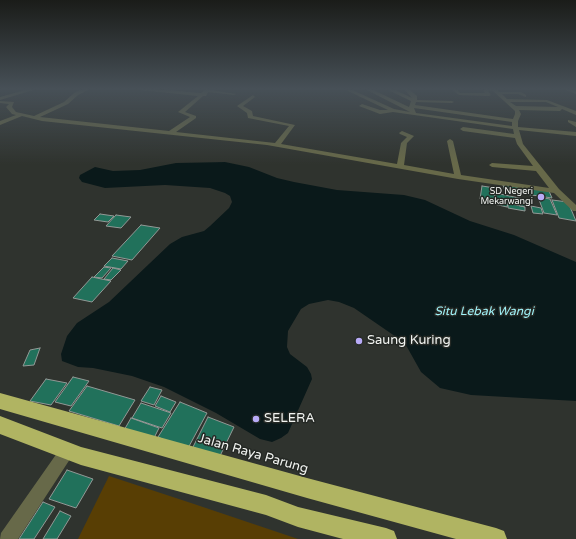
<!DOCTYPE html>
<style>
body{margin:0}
canvas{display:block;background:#2f332e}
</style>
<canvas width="576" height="539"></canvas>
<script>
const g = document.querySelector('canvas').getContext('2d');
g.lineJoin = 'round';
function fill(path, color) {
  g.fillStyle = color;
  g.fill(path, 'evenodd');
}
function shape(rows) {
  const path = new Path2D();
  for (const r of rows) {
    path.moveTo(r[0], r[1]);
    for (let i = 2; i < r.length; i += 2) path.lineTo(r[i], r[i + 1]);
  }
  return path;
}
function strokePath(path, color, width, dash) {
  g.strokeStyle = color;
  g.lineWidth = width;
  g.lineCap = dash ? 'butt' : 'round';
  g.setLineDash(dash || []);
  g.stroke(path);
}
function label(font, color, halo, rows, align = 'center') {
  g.font = font + ' "Varela Round",sans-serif';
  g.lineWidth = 3;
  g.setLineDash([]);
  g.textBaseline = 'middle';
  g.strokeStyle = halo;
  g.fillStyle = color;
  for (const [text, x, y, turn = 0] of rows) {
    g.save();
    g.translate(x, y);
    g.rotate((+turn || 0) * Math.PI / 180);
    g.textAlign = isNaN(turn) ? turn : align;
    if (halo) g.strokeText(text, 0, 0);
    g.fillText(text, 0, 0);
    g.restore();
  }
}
fill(shape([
 [109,476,191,503,298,539,78,539]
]), '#583e04');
fill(shape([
 [225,162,249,167,277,178,294,182,337,190,404,195,425,200,470,221,514,235,576,262,576,401,471,395,440,388,421,372,407,347,402,341,354,308,339,302,328,300,309,304,301,309,288,331,287,347,290,354,307,367,311,374,312,379,288,433,281,438,272,442,260,439,216,413,164,387,132,376,93,368,78,367,62,361,61,354,67,336,77,323,109,302,170,244,182,237,204,231,210,226,229,208,232,202,230,196,225,193,210,188,165,185,105,188,82,182,79,178,80,175,95,167,113,171,140,170,176,163]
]), '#0a191a');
const building = shape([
 [503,185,549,191,552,198,505,191,503,185],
 [482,186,495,188,494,202,480,199,482,186],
 [495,193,524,199,525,207,495,200,495,193],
 [538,197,550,199,557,215,544,213,538,197],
 [495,200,508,204,507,207,494,204,495,200],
 [552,200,568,202,576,221,559,218,552,200],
 [508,203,525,207,525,211,508,208,508,203],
 [531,206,541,208,543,214,533,213,531,206],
 [100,214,114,216,108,222,94,220,100,214],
 [116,215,131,217,121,228,106,226,116,215],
 [141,225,160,228,132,260,112,256,141,225],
 [112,258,128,261,121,269,104,266,112,258],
 [104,267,111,268,102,278,94,277,104,267],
 [113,268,121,270,111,280,104,279,113,268],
 [92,277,111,281,92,302,73,298,92,277],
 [40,348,34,365,23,366,30,350,40,348],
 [73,377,89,381,71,406,55,402,73,377],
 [46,379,67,383,51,405,30,401,46,379],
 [87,386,135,400,119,426,69,411,87,386],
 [150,387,162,390,154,405,141,401,150,387],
 [161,396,176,402,170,412,155,406,161,396],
 [180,402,207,413,187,450,158,437,180,402],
 [141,403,171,413,162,428,132,418,141,403],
 [208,417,234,427,219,458,193,447,208,417],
 [131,418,159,428,152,442,123,432,131,418],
 [67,470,93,479,76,508,49,499,67,470],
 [43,502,55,507,34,539,19,539,43,502],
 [60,511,71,516,57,539,43,539,60,511]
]);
fill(building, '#21715b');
strokePath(building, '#919895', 1);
fill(shape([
 [32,88,40,88,0,100,0,97,32,88],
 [85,88,92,88,78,95,68,104,40,117,169,131,190,117,178,112,198,96,122,88,144,88,201,93,207,88,212,88,210,90,236,94,234,95,208,92,206,96,203,96,185,112,196,116,196,118,176,132,275,143,289,126,248,118,247,113,237,106,253,95,255,97,243,106,252,111,253,116,295,125,281,144,397,164,401,143,407,137,400,134,399,133,402,131,414,136,407,143,404,165,454,174,447,141,450,139,453,141,461,175,549,188,536,171,492,167,489,165,492,163,533,166,517,144,515,138,463,131,460,129,463,127,514,134,513,129,393,112,380,114,359,106,362,104,380,110,388,110,346,90,350,89,394,109,410,112,363,88,369,88,409,107,411,101,384,88,391,88,412,98,403,88,408,88,417,96,417,100,452,101,454,102,452,103,416,102,415,105,513,119,515,114,515,111,492,90,488,91,491,95,489,96,459,95,450,88,455,88,460,93,485,93,483,90,487,88,495,88,499,92,521,92,526,95,526,97,518,94,502,94,507,99,547,100,576,111,576,115,562,109,560,111,519,110,521,114,518,121,518,127,576,132,576,136,519,130,523,144,559,189,576,205,576,211,573,211,554,193,458,179,267,145,42,121,22,116,0,125,0,121,16,115,12,114,6,107,9,104,0,103,0,101,14,102,12,107,16,112,34,116,64,102,74,93,85,88],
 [510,102,546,102,558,107,516,106,510,102],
 [414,108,512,122,512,126,416,113,414,108],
 [561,88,568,88,576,91,576,94,561,88],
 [568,120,576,122,576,127,568,122,568,120],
 [67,443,72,446,75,451,72,456,18,539,0,539,1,533,62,446,67,443]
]), '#676949');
fill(shape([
 [0,393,307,478,496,528,504,531,507,539,456,539,307,498,0,409,0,393],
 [0,416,81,447,266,495,298,507,386,528,394,531,397,539,343,539,298,527,266,515,81,465,0,434,0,416]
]), '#b0b462');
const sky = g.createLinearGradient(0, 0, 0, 164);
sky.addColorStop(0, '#1a1c19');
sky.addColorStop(0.54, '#475057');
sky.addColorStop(1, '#47505700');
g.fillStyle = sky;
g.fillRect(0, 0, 576, 164);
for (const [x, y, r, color] of [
 [541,197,4,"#b8abf7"],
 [359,341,4,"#b8abf7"],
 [256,419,4,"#b8abf7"]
]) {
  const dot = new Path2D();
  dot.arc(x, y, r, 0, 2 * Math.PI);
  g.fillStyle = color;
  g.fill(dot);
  strokePath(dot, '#252925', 1.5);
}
label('9px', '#f2f4f1', '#252925', [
 ["SD Negeri",533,192],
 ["Mekarwangi",533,202]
], 'right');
label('italic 12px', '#a0f3f9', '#252925', [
 ["Situ Lebak Wangi",484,312]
]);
label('13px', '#f2f4f1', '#252925', [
 ["Saung Kuring",367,341],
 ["SELERA",264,419]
], 'left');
label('13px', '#f2f4f1', '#252925', [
 ["Jalan Raya Parung",253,454,16]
]);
</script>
